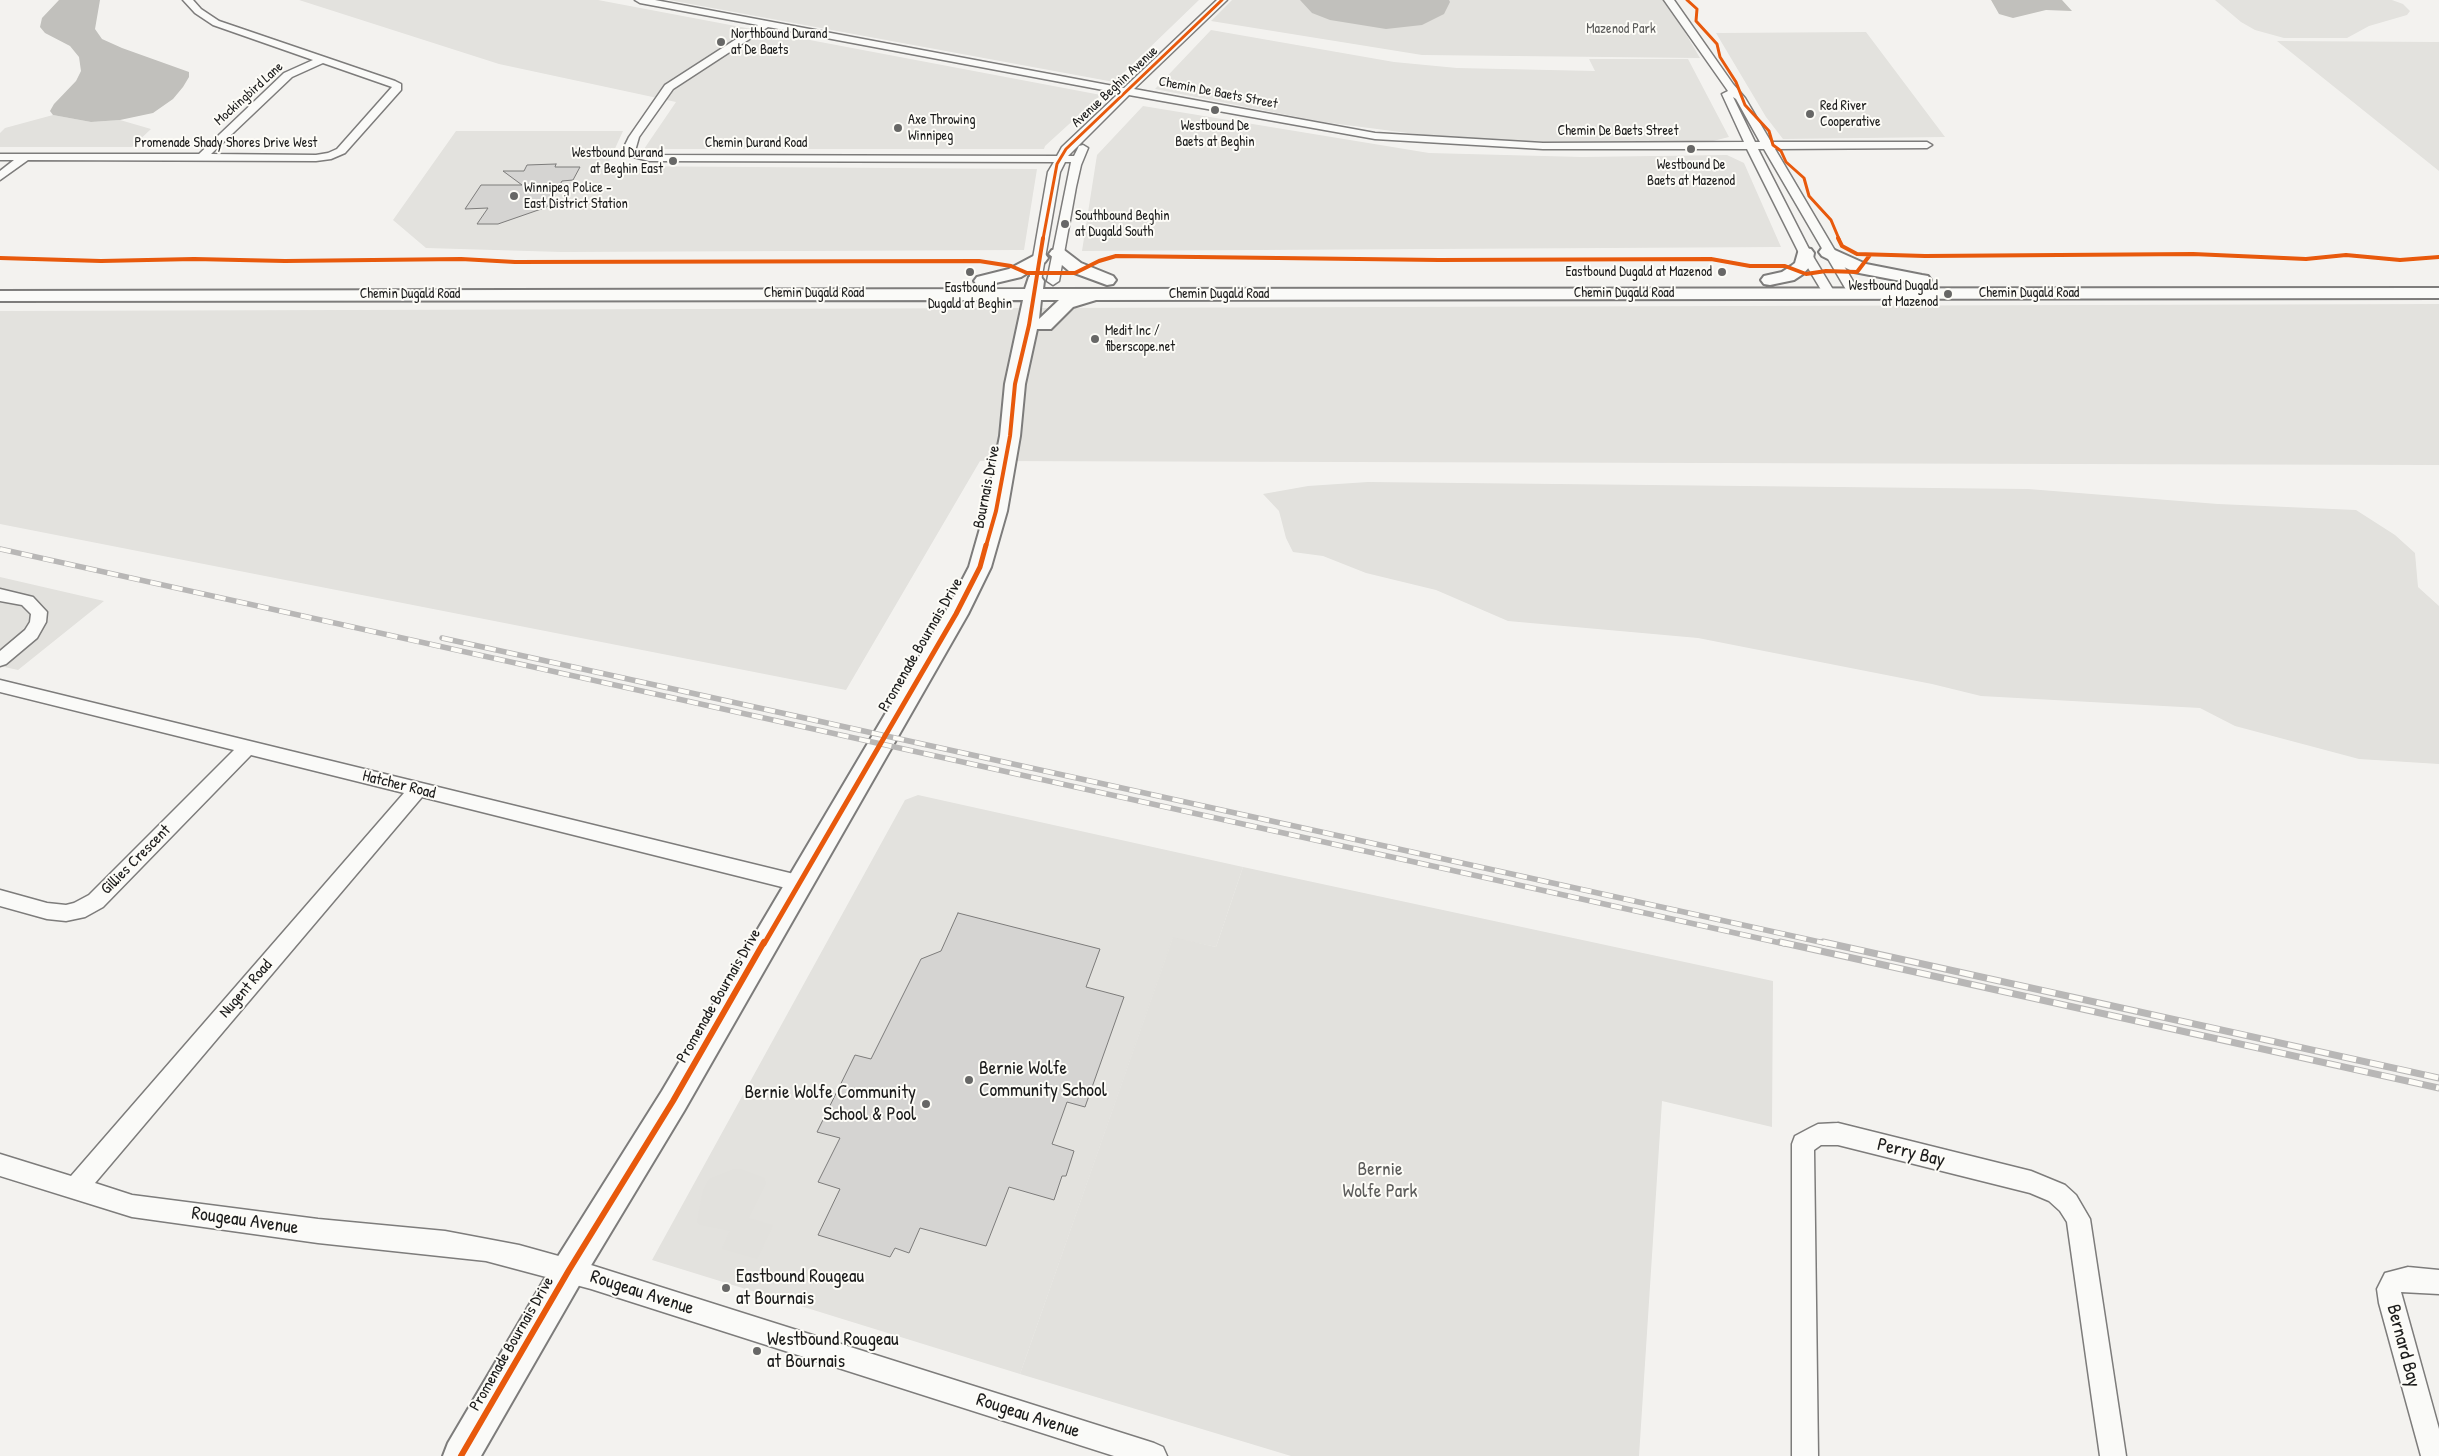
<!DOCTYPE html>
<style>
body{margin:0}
canvas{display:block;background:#f3f2ef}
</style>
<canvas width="2439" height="1456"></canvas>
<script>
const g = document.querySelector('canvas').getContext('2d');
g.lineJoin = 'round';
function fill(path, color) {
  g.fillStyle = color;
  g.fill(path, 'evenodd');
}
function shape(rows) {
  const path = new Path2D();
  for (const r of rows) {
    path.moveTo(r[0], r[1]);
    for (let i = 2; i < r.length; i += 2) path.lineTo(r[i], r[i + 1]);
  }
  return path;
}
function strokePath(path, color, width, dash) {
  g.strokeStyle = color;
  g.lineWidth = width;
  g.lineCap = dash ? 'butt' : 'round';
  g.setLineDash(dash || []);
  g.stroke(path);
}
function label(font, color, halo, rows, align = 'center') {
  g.font = font + ' "Patrick Hand",sans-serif';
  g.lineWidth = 4;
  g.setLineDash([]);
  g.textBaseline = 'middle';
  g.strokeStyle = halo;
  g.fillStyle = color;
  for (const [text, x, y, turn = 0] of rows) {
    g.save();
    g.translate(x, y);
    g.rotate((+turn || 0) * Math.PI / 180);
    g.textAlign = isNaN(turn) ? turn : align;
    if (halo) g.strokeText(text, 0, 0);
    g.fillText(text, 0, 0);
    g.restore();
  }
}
fill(shape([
 [299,0,598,0,1101,95,1045,146,1044,149,644,149,676,102,499,64],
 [669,0,1199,0,1114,82],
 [2215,0,2392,0,2403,4,2410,11,2407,15,2369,26,2347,38,2284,38,2255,30,2241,22],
 [1211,30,1394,62,1457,68,1595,71,1589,59,1688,59,1729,137,1709,142,1543,142,1431,136,1323,122,1155,89],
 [1866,32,1945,137,1783,139,1766,117,1716,33],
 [2277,41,2439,42,2439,171],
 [1143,106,1429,153,1582,157,1727,155,1744,163,1781,247,1082,251,1097,155],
 [456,131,623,131,607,166,1037,169,1024,250,562,252,426,248,393,220],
 [2439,304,2439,465,980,461,846,690,0,524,0,311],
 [918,795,1243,867,1216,947,1173,938,1020,1374,652,1260,905,800]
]), '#e3e2de');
fill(shape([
 [1232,0,1666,0,1700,58,1422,55,1211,21],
 [53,115,91,122,120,120,151,129,132,147,0,147,0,133,5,128],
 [1368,482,2028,489,2218,504,2356,510,2395,535,2415,553,2418,587,2439,606,2439,764,2359,759,2235,726,2200,708,1981,696,1932,684,1698,638,1508,621,1436,590,1366,573,1323,556,1293,552,1286,538,1279,511,1263,494,1308,486],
 [0,577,104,601,18,670,0,666],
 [1243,867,1773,981,1772,1127,1662,1101,1639,1456,1291,1456,1020,1374,1173,937,1216,947],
 [734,1169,741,1169,765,1178,766,1184,749,1218,773,1225,757,1259,722,1249,730,1231,701,1225,697,1222,703,1191,709,1179]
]), '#e2e1dd');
fill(shape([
 [59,0,100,0,95,29,102,39,122,48,189,72,189,77,183,87,173,99,153,113,120,120,91,122,53,115,50,111,54,104,76,81,81,71,79,57,70,46,45,33,40,27,42,18],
 [1300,0,1449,0,1450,2,1444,14,1422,25,1386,29,1330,20,1312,13],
 [1991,0,2062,0,2072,11,2046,10,2013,18,1999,14]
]), '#c1c0bc');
const building = shape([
 [556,164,555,167,580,167,573,180,562,181,547,207,498,224,477,224,488,208,465,209,481,185,522,185,503,171,524,171,527,165,556,164],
 [958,913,1100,949,1086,987,1124,997,1085,1107,1067,1102,1052,1144,1074,1151,1066,1176,1062,1176,1054,1200,1009,1187,986,1246,920,1228,909,1253,895,1248,890,1257,818,1235,840,1189,818,1182,840,1138,817,1132,855,1055,871,1059,921,959,941,951,958,913]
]);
fill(building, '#d5d4d2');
strokePath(building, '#7d7c7b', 1);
const street = shape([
 [183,0,193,0,201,9,219,21,395,81,401,84,401,90,345,153,331,159,316,161,28,160,0,180,0,171,14,160,0,160,0,154,199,154,284,73,313,60,213,25,195,13,183,0],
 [323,63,392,87,337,149,328,153,316,155,211,154,292,77,323,63],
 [635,0,655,0,1124,88,1217,0,1227,0,1134,89,1375,133,1543,143,1744,142,1722,94,1728,91,1664,0,1674,0,1733,84,1745,98,1771,142,1927,142,1932,145,1927,148,1775,149,1860,293,1854,297,1848,293,1764,149,1758,149,1811,253,1835,293,1829,297,1823,293,1799,253,1747,149,1543,149,1375,139,1129,95,1068,156,1074,156,1079,146,1083,145,1088,148,1081,165,1076,187,1059,281,1053,285,1047,281,1071,162,1065,162,1060,172,1041,281,1035,285,1029,281,1048,172,1054,162,649,161,626,155,623,149,629,137,665,85,758,25,640,3,635,0],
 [768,27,1119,93,1062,147,1057,156,649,155,635,151,639,137,673,89,768,27],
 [1733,97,1736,99,1760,142,1755,142,1733,97],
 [0,589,33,597,47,612,46,622,37,638,6,664,0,666,0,651,25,630,30,622,31,614,22,605,0,601,0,589],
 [0,680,798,875,805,877,808,883,805,889,798,891,422,797,95,1183,132,1195,318,1219,445,1231,519,1245,591,1265,1154,1443,1163,1447,1167,1456,1114,1456,591,1289,486,1261,318,1243,132,1217,0,1176,0,1154,71,1176,404,793,251,755,103,907,85,917,66,921,47,919,0,906,0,890,47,903,66,905,74,903,89,895,234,750,0,692,0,680],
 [1838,1123,2031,1171,2065,1185,2076,1195,2090,1219,2126,1456,2100,1456,2067,1222,2060,1211,2049,1201,2030,1193,1838,1145,1821,1145,1814,1150,1818,1456,1792,1456,1792,1144,1795,1136,1810,1128,1818,1124,1838,1123],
 [2408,1267,2439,1270,2439,1294,2401,1292,2439,1429,2439,1456,2421,1456,2379,1303,2377,1289,2385,1273,2408,1267]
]);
const secondary = shape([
 [1828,247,1866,264,1922,275,1928,276,1931,280,1928,284,1922,285,1854,272,1822,256,1819,252,1822,248,1828,247],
 [1805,248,1811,249,1814,253,1812,264,1803,274,1794,280,1770,285,1764,284,1761,280,1764,276,1782,272,1791,266,1795,263,1799,249,1805,248],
 [1058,249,1064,250,1081,263,1113,276,1116,280,1113,284,1107,285,1069,271,1049,254,1052,250,1058,249],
 [1039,253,1045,254,1048,258,1045,262,1021,277,983,286,977,285,974,281,977,277,1009,269,1039,253],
 [1035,276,1041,277,1044,281,1043,289,2439,288,2439,298,1096,300,1073,307,1051,329,1037,329,1025,384,1020,436,1007,511,991,567,968,614,684,1111,581,1282,481,1456,443,1456,448,1443,557,1258,662,1091,945,613,969,567,985,511,1000,436,1005,384,1023,300,0,301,0,291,1025,289,1029,277,1035,276],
 [1041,300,1059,300,1039,319,1041,300]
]);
strokePath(street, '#7d7c7b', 3);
strokePath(secondary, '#7d7c7b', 4);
fill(street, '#fafaf8');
fill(secondary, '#fafaf8');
const railFar1 = shape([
 [0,549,1785,944],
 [442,638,1829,944]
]);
const rail = shape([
 [1780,942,2439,1088],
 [1823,942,2439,1078]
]);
strokePath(railFar1, '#b8b7b6', 5.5);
strokePath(rail, '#b8b7b6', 7);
strokePath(railFar1, '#fdfcf7', 4, [11]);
strokePath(rail, '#fdfcf7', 5, [14]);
strokePath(shape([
 [1687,0,1697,9,1696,21,1717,44,1720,57,1736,82,1745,105,1769,131,1773,145,1781,151,1786,162,1804,178,1809,196,1831,220,1839,239],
 [1043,239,1057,164,1066,149,1222,0]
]), '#e8590c', 3);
strokePath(shape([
 [1838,238,1842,246,1857,254,1925,256,2193,254,2306,259,2346,255,2400,260,2439,257],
 [0,258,101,261,194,259,285,261,461,259,515,262,979,261,1011,266,1027,273,1075,273,1099,261,1116,256,1439,260,1711,259,1750,266,1785,266,1806,274,1826,271,1857,272,1870,255],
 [986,546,996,511,1010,436,1015,384,1029,325,1043,238]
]), '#e8590c', 4);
strokePath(shape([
 [764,944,956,614,980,567,986,545]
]), '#e8590c', 5);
strokePath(shape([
 [461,1456,569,1270,673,1101,764,942]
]), '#e8590c', 6);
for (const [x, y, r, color] of [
 [721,42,5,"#676766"],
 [1215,110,5,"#676766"],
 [1810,114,5,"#676766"],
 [898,128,5,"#676766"],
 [1691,149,5,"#676766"],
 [673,161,5,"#676766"],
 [514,196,5,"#676766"],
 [1065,224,5,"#676766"],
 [970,272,5,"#676766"],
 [1722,272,5,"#676766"],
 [1948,294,5,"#676766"],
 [1095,339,5,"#676766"],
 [969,1080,5,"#676766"],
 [926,1104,5,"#676766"],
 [726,1288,5,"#676766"],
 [757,1351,5,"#676766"]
]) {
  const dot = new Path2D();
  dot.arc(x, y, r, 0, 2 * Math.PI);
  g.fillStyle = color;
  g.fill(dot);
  strokePath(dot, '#fdfcf7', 2);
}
label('14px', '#5c5c5b', '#fdfcf7', [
 ["Mazenod Park",1621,29]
]);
label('14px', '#1c1c1c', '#fdfcf7', [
 ["Northbound Durand",731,34],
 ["at De Baets",731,50],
 ["Red River",1820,106],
 ["Cooperative",1820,122],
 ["Axe Throwing",908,120],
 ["Winnipeg",908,136],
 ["Westbound De",1215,126,"center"],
 ["Baets at Beghin",1215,142,"center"],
 ["Westbound Durand",663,153,"right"],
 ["at Beghin East",663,169,"right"],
 ["Westbound De",1691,165,"center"],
 ["Baets at Mazenod",1691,181,"center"],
 ["Winnipeg Police -",524,188],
 ["East District Station",524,204],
 ["Southbound Beghin",1075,216],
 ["at Dugald South",1075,232],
 ["Eastbound Dugald at Mazenod",1712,272,"right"],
 ["Westbound Dugald",1938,286,"right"],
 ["at Mazenod",1938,302,"right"],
 ["Eastbound",970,288,"center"],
 ["Dugald at Beghin",970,304,"center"],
 ["Medit Inc /",1105,331],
 ["fiberscope.net",1105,347]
], 'left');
label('14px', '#1c1c1c', '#fdfcf7', [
 ["Avenue Beghin Avenue",1115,87,-43],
 ["Chemin De Baets Street",1218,93,11],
 ["Mockingbird Lane",249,94,-42],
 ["Chemin De Baets Street",1618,131],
 ["Promenade Shady Shores Drive West",226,143],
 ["Chemin Durand Road",756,143],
 ["Chemin Dugald Road",814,293],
 ["Chemin Dugald Road",1624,293],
 ["Chemin Dugald Road",2029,293],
 ["Chemin Dugald Road",410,294],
 ["Chemin Dugald Road",1219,294]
]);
label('16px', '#1c1c1c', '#fdfcf7', [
 ["Bournais Drive",987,487,-79],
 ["Promenade Bournais Drive",921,645,-60],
 ["Hatcher Road",399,785,14],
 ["Gillies Crescent",136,860,-45],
 ["Nugent Road",246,989,-49],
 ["Promenade Bournais Drive",719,996,-60],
 ["Promenade Bournais Drive",512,1344,-60]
]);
label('19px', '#1c1c1c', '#fdfcf7', [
 ["Bernie Wolfe",979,1069],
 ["Community School",979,1091],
 ["Bernie Wolfe Community",916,1093,"right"],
 ["School & Pool",916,1115,"right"],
 ["Eastbound Rougeau",736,1277],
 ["at Bournais",736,1299],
 ["Westbound Rougeau",767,1340],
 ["at Bournais",767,1362]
], 'left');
label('19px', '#1c1c1c', '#fdfcf7', [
 ["Perry Bay",1911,1153,14],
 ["Rougeau Avenue",245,1221,8],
 ["Rougeau Avenue",642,1293,18],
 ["Bernard Bay",2403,1346,75],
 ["Rougeau Avenue",1028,1416,18]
]);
label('19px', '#5c5c5b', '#fdfcf7', [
 ["Bernie",1380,1170],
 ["Wolfe Park",1380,1192]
]);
</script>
